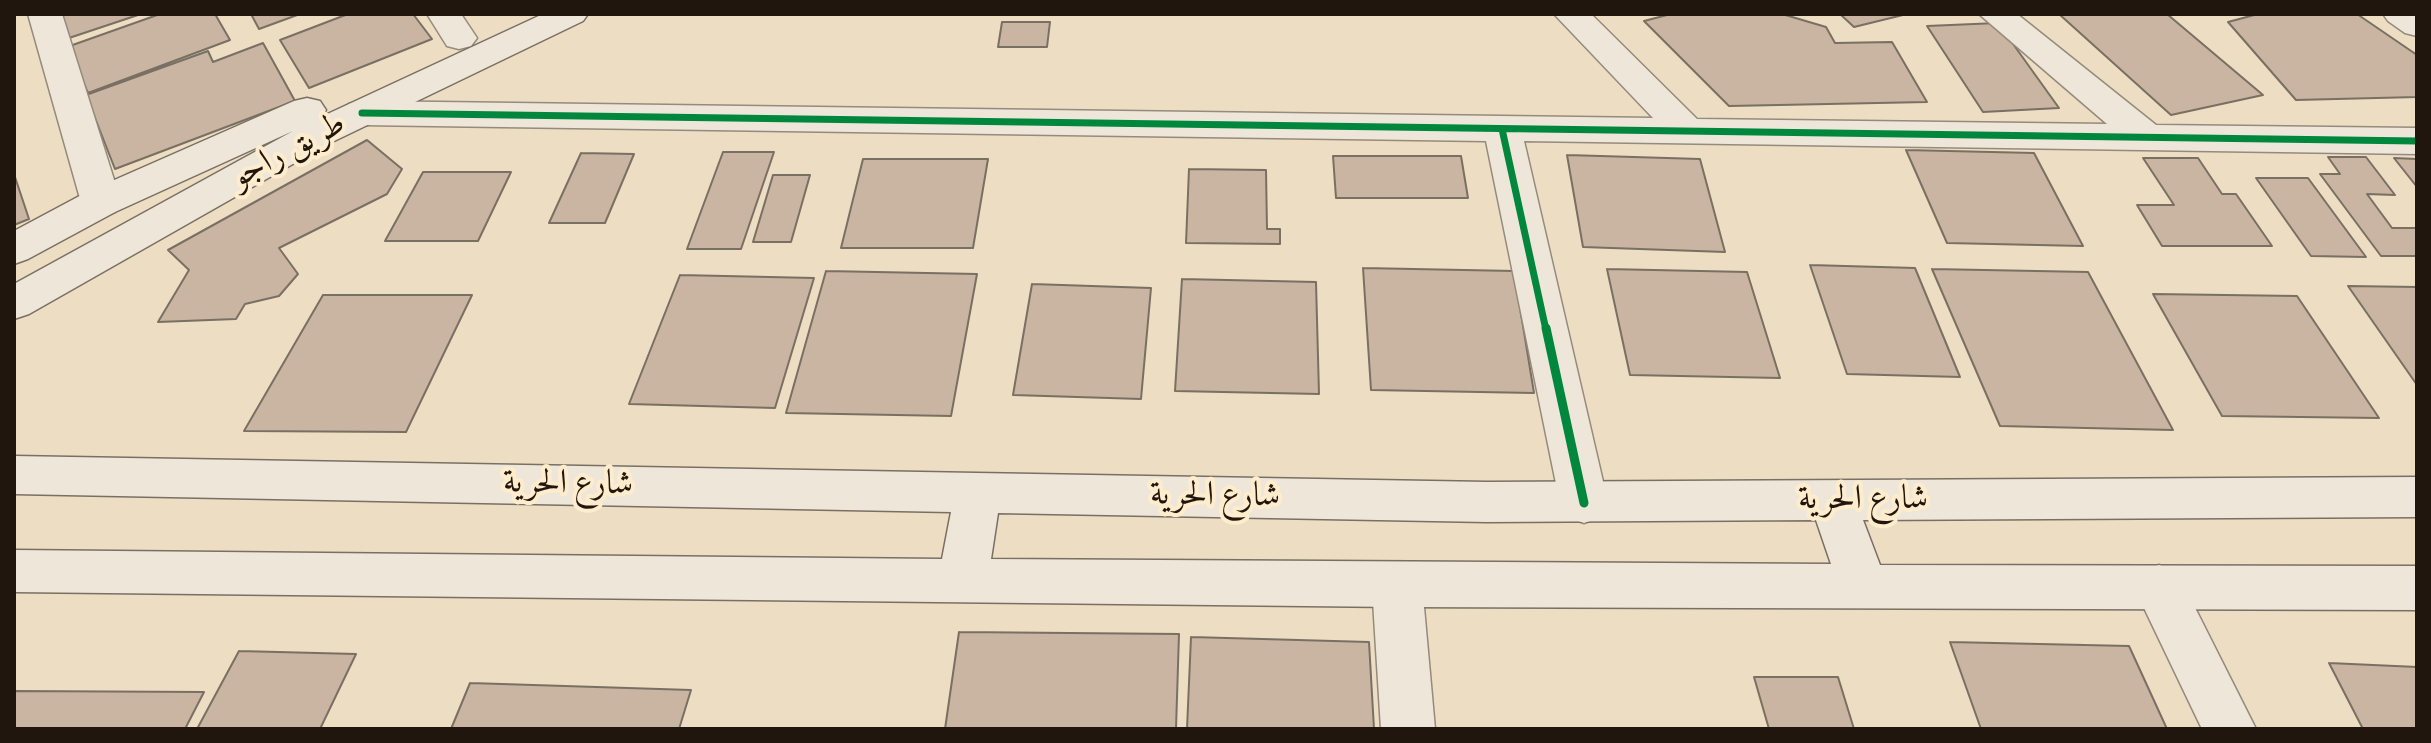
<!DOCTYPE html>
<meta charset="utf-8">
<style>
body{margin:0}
#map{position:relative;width:2431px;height:743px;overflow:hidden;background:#ecddc3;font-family:"IM FELL Double Pica",serif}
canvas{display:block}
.frame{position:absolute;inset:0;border:16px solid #21160d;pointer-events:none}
</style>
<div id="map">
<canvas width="2431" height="743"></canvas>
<div class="frame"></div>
</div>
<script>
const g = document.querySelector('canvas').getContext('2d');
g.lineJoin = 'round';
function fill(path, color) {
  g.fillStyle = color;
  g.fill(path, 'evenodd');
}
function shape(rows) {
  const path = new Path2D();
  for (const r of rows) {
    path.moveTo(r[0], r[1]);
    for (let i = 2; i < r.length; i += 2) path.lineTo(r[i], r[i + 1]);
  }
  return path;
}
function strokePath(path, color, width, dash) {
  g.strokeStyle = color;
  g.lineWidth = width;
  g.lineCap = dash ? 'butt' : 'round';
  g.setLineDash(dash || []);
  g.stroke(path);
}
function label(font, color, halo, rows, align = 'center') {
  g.font = font + ' "IM FELL Double Pica",Amiri,serif';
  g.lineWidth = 8;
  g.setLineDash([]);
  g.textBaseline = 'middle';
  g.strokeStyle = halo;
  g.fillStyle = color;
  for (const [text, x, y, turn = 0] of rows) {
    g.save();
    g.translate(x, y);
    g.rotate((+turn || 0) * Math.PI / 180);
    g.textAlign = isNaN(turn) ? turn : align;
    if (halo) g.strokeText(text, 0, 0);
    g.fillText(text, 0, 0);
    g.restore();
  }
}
const building = shape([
 [51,14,141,14,60,41,51,14],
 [160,14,215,14,230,40,88,93,67,47,160,14],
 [251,14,300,14,259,29,251,14],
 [348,14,413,14,432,39,309,88,280,40,348,14],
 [1671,14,1782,14,1826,27,1835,43,1892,42,1927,102,1729,106,1644,21,1671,14],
 [1840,14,1907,14,1854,27,1840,14],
 [2059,14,2167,14,2263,95,2171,115,2059,14],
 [2258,14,2357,14,2417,55,2417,97,2296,100,2228,22,2258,14],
 [1002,22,1050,22,1047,47,998,47,1002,22],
 [1998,23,2059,108,1983,112,1927,26,1998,23],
 [263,43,295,101,115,169,86,95,208,51,213,62,263,43],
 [367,140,402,169,387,194,279,248,298,274,279,296,245,304,236,319,158,322,189,270,168,250,367,140],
 [1906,150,2034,153,2083,246,1947,243,1906,150],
 [723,152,774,152,741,249,687,249,723,152],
 [581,153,634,154,605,223,549,223,581,153],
 [1567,155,1700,159,1725,252,1583,247,1567,155],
 [1333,156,1461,156,1468,198,1336,198,1333,156],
 [2328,157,2366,157,2395,195,2367,194,2392,228,2417,228,2417,256,2381,256,2320,174,2340,174,2328,157],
 [2143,158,2198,158,2222,194,2236,194,2272,246,2162,246,2137,205,2174,205,2143,158],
 [2394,158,2417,159,2417,187,2394,158],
 [863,159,988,159,973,248,841,248,863,159],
 [1189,169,1266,170,1267,229,1280,229,1280,244,1186,243,1189,169],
 [423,172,511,172,478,241,385,241,423,172],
 [14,174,29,219,14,225,14,174],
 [773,175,810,175,791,242,753,242,773,175],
 [2256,178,2308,178,2366,257,2311,256,2256,178],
 [1810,265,1915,268,1960,377,1847,374,1810,265],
 [1363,268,1514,271,1534,393,1371,390,1363,268],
 [1607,269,1747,272,1780,378,1630,375,1607,269],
 [1932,269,2088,272,2173,430,2000,426,1932,269],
 [826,271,977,274,951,416,786,413,826,271],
 [680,275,814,278,775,408,629,404,680,275],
 [1182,279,1316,282,1319,394,1175,391,1182,279],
 [1032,284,1151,288,1141,399,1013,395,1032,284],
 [2348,286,2417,287,2417,385,2348,286],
 [2153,294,2297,296,2379,418,2222,416,2153,294],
 [323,295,472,295,406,432,244,431,323,295],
 [959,632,1179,634,1176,729,945,729,959,632],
 [1191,637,1369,642,1374,729,1187,729,1191,637],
 [1950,642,2129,646,2167,729,1981,729,1950,642],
 [239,651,356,654,320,729,197,729,239,651],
 [2329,663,2417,667,2417,729,2363,729,2329,663],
 [1754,677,1838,677,1854,729,1769,729,1754,677],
 [470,683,691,690,679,729,451,729,470,683],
 [14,691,204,692,185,729,14,729,14,691]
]);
fill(building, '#c9b5a1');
strokePath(building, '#797063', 2);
const street = shape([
 [28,14,62,14,121,202,115,212,101,216,87,212,81,202,28,14],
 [427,14,461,14,477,38,471,46,459,49,447,46,427,14],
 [1554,14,1591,14,1697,119,2107,124,1979,14,2017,14,2156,125,2417,128,2417,154,1524,141,1608,503,1601,517,1584,523,1567,517,1560,503,1486,141,362,125,349,122,343,113,349,104,362,101,1653,118,1554,14],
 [2383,14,2417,14,2417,36,2405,33,2388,21,2383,14],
 [1397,563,1415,570,1422,585,1435,729,1381,729,1372,585,1379,570,1397,563],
 [2159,565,2177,572,2256,729,2202,729,2134,587,2141,572,2159,565]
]);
const secondary = shape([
 [543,14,588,14,583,21,328,144,29,314,14,319,14,284,293,131,115,212,28,259,14,264,14,231,87,192,294,101,307,98,320,101,326,110,321,117,543,14],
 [14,456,1487,482,2417,477,2417,517,1863,520,1880,565,2417,566,2417,610,1397,607,14,592,14,550,942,559,951,512,14,494,14,456],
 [998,513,1487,522,1816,520,1831,564,991,559,998,513]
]);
strokePath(street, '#958b7c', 3);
strokePath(secondary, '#797063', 3);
fill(street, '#eee6d9');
fill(secondary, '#eee6d9');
strokePath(shape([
 [362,113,2417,141],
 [1502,129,1546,330]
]), '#00873e', 7);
strokePath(shape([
 [1546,328,1584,503]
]), '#00873e', 9);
label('34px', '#21160d', '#feeccd', [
 ["طريق راجو",289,152,-28],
 ["شارع الحرية",568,485,1],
 ["شارع الحرية",1215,497,1],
 ["شارع الحرية",1863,501]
]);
</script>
